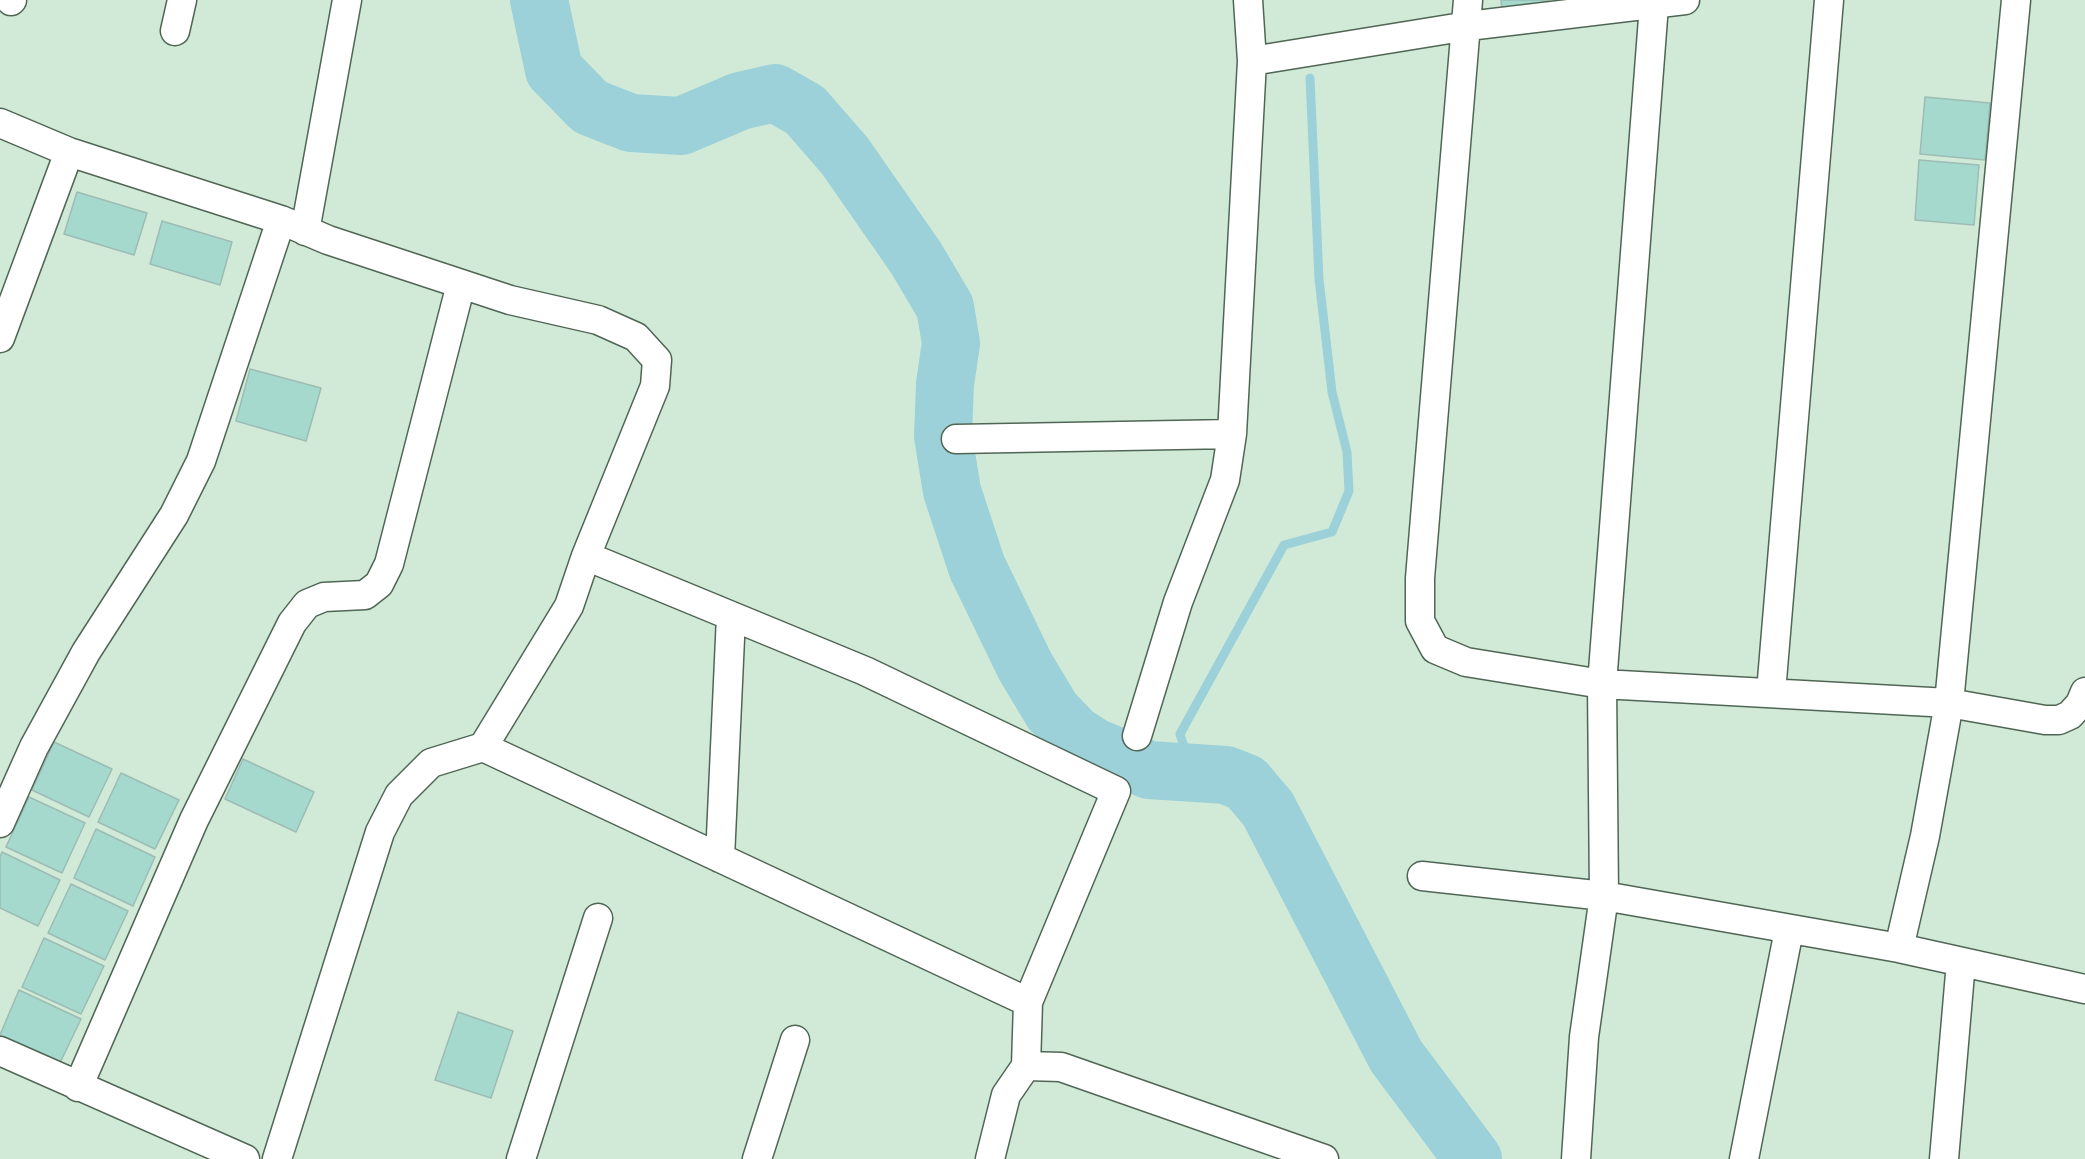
<!DOCTYPE html>
<style>
body{margin:0}
canvas{display:block;background:#d1ead7}
</style>
<canvas width="2085" height="1159"></canvas>
<script>
const g = document.querySelector('canvas').getContext('2d');
g.lineJoin = 'round';
function shape(rows) {
  const path = new Path2D();
  for (const r of rows) {
    path.moveTo(r[0], r[1]);
    for (let i = 2; i < r.length; i += 2) path.lineTo(r[i], r[i + 1]);
  }
  return path;
}
function strokePath(path, color, width, dash) {
  g.strokeStyle = color;
  g.lineWidth = width;
  g.lineCap = dash ? 'butt' : 'round';
  g.setLineDash(dash || []);
  g.stroke(path);
}
function fill(path, color) {
  g.fillStyle = color;
  g.fill(path, 'evenodd');
}
strokePath(shape([
 [1199,773,1186,753,1180,734,1284,545,1332,532,1349,491,1347,452,1332,392,1319,279,1310,78]
]), '#9cd1d9', 9);
strokePath(shape([
 [539,0,554,70,590,107,631,123,681,126,740,101,775,93,805,110,845,156,916,258,945,307,951,343,945,384,943,436,952,491,977,567,1025,666,1052,711,1074,734,1094,747,1149,770,1226,775,1246,783,1268,809,1396,1056,1473,1159]
]), '#9cd1d9', 58);
const building = shape([
 [1501,0,1549,0,1549,7,1502,10,1501,0],
 [1925,97,1990,103,1985,160,1920,154,1925,97],
 [1919,160,1979,165,1974,225,1915,220,1919,160],
 [77,192,147,213,134,255,64,234,77,192],
 [162,221,232,242,220,285,150,264,162,221],
 [250,369,321,388,306,441,236,421,250,369],
 [54,742,112,769,89,817,32,790,54,742],
 [243,759,314,792,296,832,225,799,243,759],
 [121,773,179,800,155,849,98,822,121,773],
 [29,797,85,823,62,873,6,847,29,797],
 [96,829,155,857,133,906,74,878,96,829],
 [2,852,60,880,38,926,0,908,0,857,2,852],
 [71,884,128,911,105,960,48,933,71,884],
 [44,938,104,966,81,1014,22,987,44,938],
 [19,990,81,1019,60,1063,0,1035,19,990],
 [458,1012,513,1031,491,1098,435,1080,458,1012]
]);
fill(building, '#a5d9ce');
strokePath(building, '#9cbcb4', 1.5);
const minor = shape([
 [1468,0,1420,578,1420,621,1435,649,1466,662,1602,684,1949,703,2045,720,2059,720,2070,715,2080,704,2085,692],
 [11,1,12,0],
 [175,31,182,0],
 [1252,61,1468,26,1685,0],
 [0,123,69,152,281,220,328,240,510,300,598,320,636,337,657,360,655,386,586,556,569,606,483,747,1028,1002,1026,1066],
 [305,231,347,0],
 [0,338,69,152],
 [956,439,1232,434],
 [586,556,865,671,1116,791,1028,1002],
 [1771,692,1829,0],
 [1137,736,1178,602,1225,480,1232,434,1252,61,1248,0],
 [0,823,34,747,86,652,174,515,201,461,281,220],
 [720,858,731,616],
 [1422,876,1604,896,1899,948,2085,989],
 [1899,948,1925,836,1949,703,2016,0],
 [0,1051,245,1159],
 [78,1087,194,820,292,623,307,604,324,597,365,595,379,584,389,564,461,284],
 [277,1159,380,832,399,795,431,763,483,747],
 [521,1159,598,918],
 [757,1159,795,1040],
 [990,1159,1006,1095,1026,1066,1061,1067,1324,1159],
 [1576,1159,1584,1037,1604,896,1602,684,1654,5],
 [1744,1159,1789,930],
 [1944,1159,1961,962]
]);
strokePath(minor, '#506655', 31);
strokePath(minor, '#fff', 28);
</script>
